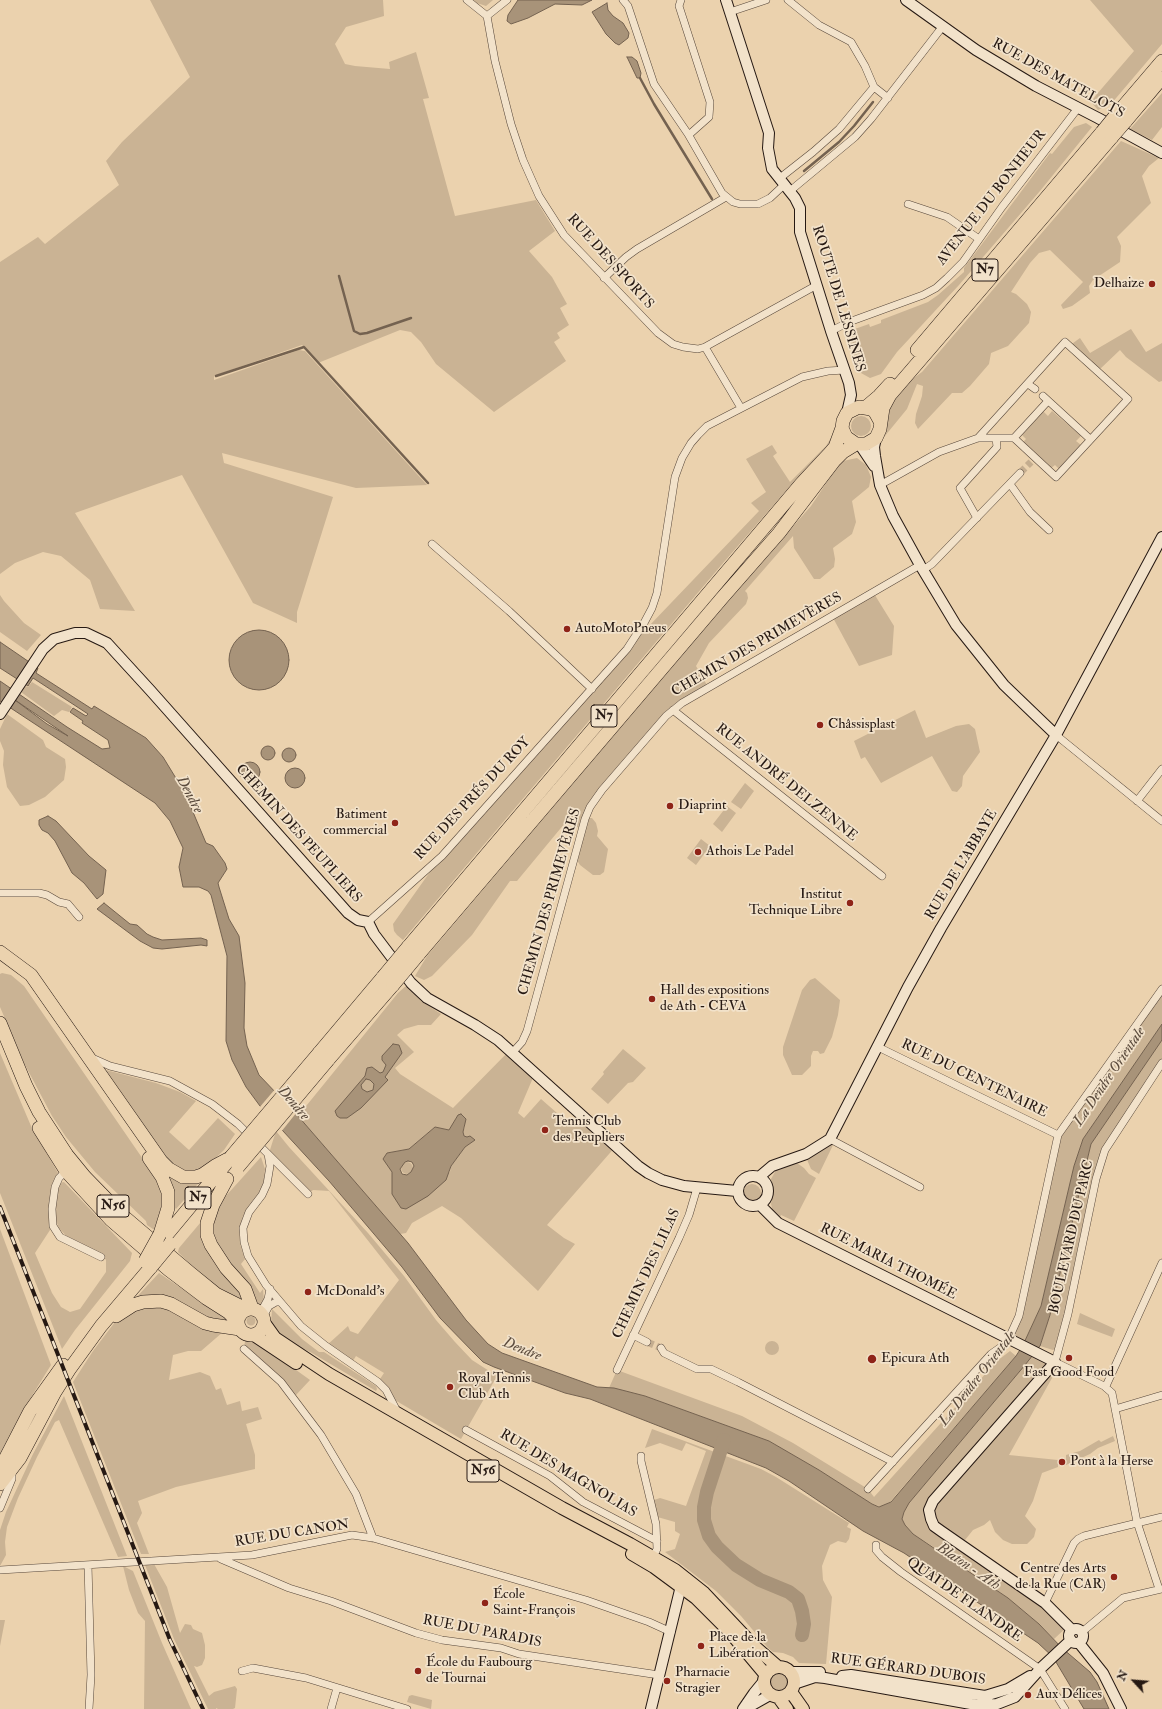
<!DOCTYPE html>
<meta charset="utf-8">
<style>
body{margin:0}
#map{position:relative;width:1162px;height:1709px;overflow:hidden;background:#ebd2ae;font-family:"IM FELL Double Pica",serif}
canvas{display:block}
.north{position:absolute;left:1114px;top:1661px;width:40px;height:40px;-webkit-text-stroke:3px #f2e2ca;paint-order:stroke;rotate:296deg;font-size:11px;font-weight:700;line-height:16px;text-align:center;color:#261913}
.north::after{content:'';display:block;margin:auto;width:14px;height:18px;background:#261913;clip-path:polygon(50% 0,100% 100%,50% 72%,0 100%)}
</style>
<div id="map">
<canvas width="1162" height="1709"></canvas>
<div class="north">N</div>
</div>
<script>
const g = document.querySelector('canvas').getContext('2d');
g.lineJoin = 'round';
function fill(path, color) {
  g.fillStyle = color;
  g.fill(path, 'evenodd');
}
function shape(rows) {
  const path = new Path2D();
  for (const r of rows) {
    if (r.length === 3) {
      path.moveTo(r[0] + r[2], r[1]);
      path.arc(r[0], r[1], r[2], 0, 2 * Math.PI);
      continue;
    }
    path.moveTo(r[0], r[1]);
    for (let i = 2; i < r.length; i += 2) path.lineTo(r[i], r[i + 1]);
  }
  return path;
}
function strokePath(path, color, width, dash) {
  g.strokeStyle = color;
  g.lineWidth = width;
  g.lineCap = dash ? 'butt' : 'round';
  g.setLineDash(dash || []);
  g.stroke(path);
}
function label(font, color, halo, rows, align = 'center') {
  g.font = font + ' "IM FELL Double Pica",serif';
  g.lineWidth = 3.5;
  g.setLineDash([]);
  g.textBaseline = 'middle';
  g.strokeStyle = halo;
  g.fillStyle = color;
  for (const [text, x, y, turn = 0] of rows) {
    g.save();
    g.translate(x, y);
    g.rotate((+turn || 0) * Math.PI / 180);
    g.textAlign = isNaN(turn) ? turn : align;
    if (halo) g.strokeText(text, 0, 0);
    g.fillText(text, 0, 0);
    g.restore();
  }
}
fill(shape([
 [150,0,383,0,384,16,346,27,335,44,345,64,355,66,390,69,389,62,416,52,429,98,423,99,455,216,536,200,555,231,529,251,552,277,567,304,560,308,569,325,557,333,560,338,554,342,566,361,494,412,436,364,421,342,411,332,400,330,318,363,302,345,214,376,214,380,299,350,305,351,427,485,356,488,222,453,224,463,333,497,297,612,297,623,253,603,182,475,75,513,135,611,100,609,90,580,61,556,43,552,15,563,0,574,0,262,38,237,45,244,119,185,106,161,122,142,190,77],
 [474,0,493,0,486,6,477,3],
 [1090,0,1162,0,1162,44,1111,104,1098,110,1091,102,1097,94,1134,51],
 [1162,93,1162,127,1152,140,1130,129],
 [1086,123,1092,127,1040,191,959,285,897,352,881,374,870,378,861,373,847,338,849,331,869,324,870,327,881,323,881,320,928,302,938,295,964,272,964,268,967,264,1050,153,1052,154,1074,127],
 [1121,141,1159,158,1149,166,1142,176,1151,203,1117,237,1121,246,1120,262,1093,280,1089,286,1090,293,1072,306,1063,309,1061,305,1083,282,1050,250,1039,253,1030,263,1011,292,1016,294,1027,304,1031,312,1029,323,1008,346,991,353,989,364,970,386,962,393,952,393,918,429,915,423,916,414,922,396,923,386,917,384,907,409,880,442,885,415,904,385,922,372],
 [1131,329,1146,352,1162,343,1162,381,1159,382,1126,357,1120,350,1099,370,1069,346,1080,338,1090,353],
 [1043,411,1048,416,1052,411,1081,436,1076,441,1081,445,1059,469,1055,465,1050,469,1022,443,1026,439,1022,435],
 [861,426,10],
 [834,433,834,437,816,463,796,479,724,562,403,940,397,935,394,931,393,924,442,855,627,649,759,511,751,503,766,492,746,459,772,445,777,453,773,456,790,482,826,446],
 [857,458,866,465,871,477,869,487,852,501,856,522,852,534,833,548,835,559,834,567,820,579,814,579,794,548,793,536,745,591,747,593,748,598,746,604,709,643,696,666,708,687,682,703,602,790,588,818,592,818,596,823,598,831,597,836,608,849,604,872,600,875,593,875,580,865,575,857,583,829,565,823,517,881,510,881,472,935,432,976,424,980,415,976,427,956,738,589,811,506,837,467,843,461],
 [873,592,894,626,892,655,859,666,832,616],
 [0,595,4,601,24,623,41,635,27,651,0,632],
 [32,682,72,707,69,712,62,710,54,716,21,692,25,686,28,687],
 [915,710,926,738,956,726,969,724,975,729,980,752,963,776,962,786,957,792,952,791,932,756,881,783,865,757,861,759,854,741],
 [7,714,43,740,46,747,65,759,66,767,64,780,45,797,29,805,20,806,7,787,3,765,4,751,0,741,0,729],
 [745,783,754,791,741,809,731,802],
 [727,806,736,813,722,832,713,824],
 [701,839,710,846,696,865,687,858],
 [2,973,11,975,24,986,158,1181,165,1203,156,1231,147,1225,146,1221,95,1172,66,1137,52,1116,24,1063,0,1007,0,974],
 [815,978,840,1000,838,1015,832,1037,824,1053,820,1054,818,1051,813,1051,811,1056,811,1066,802,1075,792,1075,783,1055,783,1047,802,990,810,980],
 [407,985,421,1001,441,1014,431,1025,418,1025,404,1029,397,1035,414,1052,395,1068,400,1074,453,1108,510,1050,535,1073,518,1113,524,1118,541,1099,573,1127,584,1117,616,1146,547,1225,564,1238,575,1244,538,1291,461,1218,442,1206,412,1223,406,1233,400,1234,298,1116,398,993],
 [456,1118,465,1126,463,1132,464,1136,474,1140,465,1147,451,1166,450,1172,392,1194,393,1177,387,1153,409,1149,435,1127,449,1130,452,1127],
 [1162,989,1162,1024,1083,1139,1074,1167,1041,1306,1023,1345,1009,1338,1016,1324,1058,1135],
 [1162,1040,1162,1059,1103,1149,1057,1348,1053,1350,1040,1346,1050,1315,1091,1144],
 [623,1049,646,1068,633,1082,628,1083,608,1104,591,1089,604,1074,603,1072],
 [0,1053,31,1126,58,1173,53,1186,50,1230,35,1253,52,1293,61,1307,70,1312,80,1309,106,1272,106,1260,101,1254,69,1239,59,1228,56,1221,54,1207,57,1192,60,1183,64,1182,132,1253,130,1261,75,1330,62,1349,0,1193],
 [106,1070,156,1083,180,1092,196,1101,169,1132,189,1150,218,1118,235,1134,224,1150,203,1170,191,1173,173,1167],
 [276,1131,289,1147,368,1233,404,1276,436,1320,455,1342,472,1360,497,1376,461,1439,388,1396,378,1382,384,1373,356,1356,351,1364,326,1346,348,1326,350,1331,358,1334,399,1280,329,1191,313,1190,308,1194,269,1153],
 [830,1139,834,1143,819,1174,811,1169,805,1155],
 [261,1157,265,1169,263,1189,243,1216,239,1234,241,1247,245,1259,241,1264,260,1293,263,1289,264,1301,261,1306,257,1302,246,1283,216,1245,212,1226,218,1208,224,1198],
 [407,1168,6],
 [797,1163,804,1168,809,1174,816,1178,794,1221,781,1215,779,1219,773,1212,771,1204,773,1194,771,1185,771,1179,776,1170],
 [166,1175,197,1182,198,1184,176,1209,174,1207],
 [752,1193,9],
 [206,1216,204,1228,248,1304,220,1289,200,1274,178,1252,179,1248],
 [0,1229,51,1365,33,1394,0,1456],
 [159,1273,194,1297,232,1321,222,1325,172,1301,132,1302],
 [138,1307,164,1307,223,1332,201,1351,188,1351,173,1355,169,1380,200,1372,210,1376,216,1390,221,1388,227,1405,240,1401,242,1411,258,1407,262,1419,246,1424,255,1455,255,1469,176,1487,138,1501,142,1513,137,1523,149,1554,141,1554,73,1382,93,1351,115,1322],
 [272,1309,302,1339,319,1352,324,1352,376,1386,377,1389,376,1391,312,1353,298,1346,281,1335,275,1329,271,1323],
 [1080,1313,1115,1329,1112,1337,1077,1324],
 [251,1321,4.5],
 [249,1339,253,1339,310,1380,296,1395,244,1349,245,1341],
 [772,1348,7],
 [1010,1351,1016,1356,890,1502,882,1507,872,1504,819,1470,769,1441,645,1396,609,1388,617,1370,742,1416,793,1443,868,1489,874,1497,997,1361],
 [1034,1351,1054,1361,1049,1372,1052,1378,1009,1455,1058,1460,1058,1467,1042,1473,1033,1501,1025,1516,1036,1529,1034,1537,1027,1544,1012,1544,1003,1540,995,1532,990,1520,984,1525,973,1530,965,1540,957,1543,1068,1626,1054,1639,1039,1624,1008,1598,954,1560,913,1534,905,1525,902,1519,904,1512,909,1503,1025,1365],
 [64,1396,127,1556,118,1557,59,1420,55,1422,37,1457,18,1498,7,1527,5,1542,6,1555,0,1566,0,1530,6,1512,33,1454],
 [652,1429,761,1469,776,1477,849,1523,847,1527,851,1529,849,1539,846,1543,838,1541,830,1545,822,1566,823,1580,832,1597,826,1664,799,1663,793,1657,783,1653,773,1652,768,1648,741,1616,716,1591,665,1552,675,1549,680,1534,675,1531,675,1522,654,1516,651,1501,660,1498,686,1506,706,1451,686,1443,682,1451,660,1443,645,1448],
 [1113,1436,1115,1441,1098,1448,1090,1454,1066,1465,1066,1455,1080,1451,1099,1440,1101,1442],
 [154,1564,167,1587,180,1633,185,1624,191,1625,193,1629,202,1633,205,1645,205,1658,202,1665,197,1667,194,1666,209,1696,214,1692,235,1686,237,1689,235,1708,233,1709,218,1709,216,1708,216,1709,208,1709,174,1639,145,1565],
 [123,1566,133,1571,162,1643,191,1709,144,1709,145,1621,138,1613,129,1590],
 [0,1620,5,1620,0,1646],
 [778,1682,11],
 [412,1695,432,1700,431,1709,407,1702,409,1696]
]), '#cab394');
const water = shape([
 [518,0,592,0,582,5,555,4,528,18,511,24,507,21,508,15,518,0],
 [607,3,608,10,613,16,623,23,629,33,628,38,619,45,615,43,606,34,592,12,607,3],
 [627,57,632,57,637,61,641,73,640,78,637,78,627,57],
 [259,660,30],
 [0,642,38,668,36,673,92,709,94,706,146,738,163,757,185,793,206,843,213,846,225,863,227,869,218,883,219,887,229,919,239,936,245,983,244,1028,247,1046,259,1075,298,1116,408,1243,466,1320,488,1344,502,1353,597,1387,614,1388,645,1396,769,1441,819,1470,872,1504,879,1507,891,1502,1016,1356,1023,1345,1041,1306,1074,1166,1083,1139,1162,1024,1162,1040,1091,1144,1050,1315,1040,1346,1025,1365,909,1503,904,1512,902,1519,905,1525,913,1534,1008,1598,1039,1624,1062,1648,1090,1672,1097,1682,1109,1709,1084,1709,1053,1657,1038,1643,904,1553,863,1531,789,1481,766,1468,590,1399,565,1393,494,1367,483,1362,475,1354,440,1318,402,1267,329,1181,260,1106,246,1087,232,1060,226,1041,227,956,211,895,208,891,199,887,183,887,179,867,183,848,170,821,155,803,0,701,0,681,67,727,102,749,110,748,108,740,82,723,83,721,70,712,73,708,86,716,88,714,33,678,28,686,0,668,0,642],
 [15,700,68,736,47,724,15,700],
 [268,753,7],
 [289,755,7],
 [250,772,10],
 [295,778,10],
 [48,816,56,821,89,856,106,870,103,894,97,899,84,883,72,873,55,841,48,833,42,830,39,825,39,820,48,816],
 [104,903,130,924,137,925,147,934,153,937,162,940,201,938,207,940,207,946,201,945,162,949,153,948,140,941,97,909,104,903],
 [393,1044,399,1045,402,1053,385,1077,388,1080,361,1108,347,1118,340,1118,337,1116,335,1111,365,1076,367,1068,372,1067,380,1073,383,1072,386,1065,382,1060,382,1056,393,1044],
 [366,1079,370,1080,374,1084,373,1090,367,1092,362,1089,361,1085,366,1079],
 [461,1114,466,1119,463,1132,464,1136,467,1137,470,1136,475,1140,465,1147,451,1166,446,1180,428,1196,406,1209,401,1208,392,1194,392,1172,383,1159,387,1153,409,1149,435,1127,449,1130,458,1115,461,1114],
 [408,1161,412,1162,414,1166,411,1172,407,1175,402,1174,400,1169,405,1162,408,1161]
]);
fill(water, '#a89379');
strokePath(water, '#746250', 1);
fill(shape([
 [276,1088,297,1112,281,1132,259,1108]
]), '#ebd2ae');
strokePath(shape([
 [640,78,654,104,712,199],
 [804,171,839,142,854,126,873,102],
 [339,276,354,331,360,334,367,333,411,318],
 [216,376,304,347,428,483]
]), '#746250', 2.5);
strokePath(shape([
 [724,1440,707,1492,704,1507,704,1520,709,1536,717,1547,736,1565,760,1580,789,1592,798,1599,802,1611,804,1624,802,1635]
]), '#a89379', 14);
strokePath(shape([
 [1020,473,1031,462],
 [647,1342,661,1348]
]), '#c4ad8f', 7, [7, 3.5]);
const street = shape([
 [467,0,487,16],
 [507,0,487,16,495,61,511,124,523,160,539,196,564,235,658,333,673,344,683,347,698,349,705,347,817,285],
 [623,0,628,6,654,84,688,134,722,193,733,202,740,204,758,204,770,198,785,184],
 [681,0,679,6,710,102,709,117,691,133,688,134],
 [788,0,819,25,851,42,865,66,874,87],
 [730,12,766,0],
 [874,87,888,98],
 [780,178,813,152,839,129,874,87],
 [790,191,855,137,871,119,943,26],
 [908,204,947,217,979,239],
 [604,278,626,257,637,249,726,197],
 [831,331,849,322,923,295,936,288,947,278,963,262,1002,207,1078,108],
 [705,347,741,408],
 [1028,384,1035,389],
 [1043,396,1090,439],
 [1014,438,1048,401],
 [1010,484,1030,512,1049,530],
 [880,485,939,452,978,438,1014,438,1056,477,1128,399,1065,342,978,438],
 [977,518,960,488,997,447,996,438],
 [432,544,509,611,592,689],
 [923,570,932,564,1020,473],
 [673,710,882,876],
 [1056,735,1162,821],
 [1137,801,1162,769],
 [0,893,39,893,47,895,59,902,68,904,79,917],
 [368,922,442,856,627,649,644,623,652,608,657,593,675,477,682,458,691,443,698,435,707,426,802,377,828,371,845,370],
 [878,1047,1058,1135],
 [512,1053,522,1042,527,1031,585,819,590,807,602,790,666,716,682,703,920,565],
 [92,1058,110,1066,170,1081,212,1104,238,1124,268,1154,270,1166,267,1184,262,1195,249,1212,243,1228,244,1242,248,1256,266,1285,301,1326,326,1346,378,1382,386,1390,397,1411],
 [830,1139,920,1187],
 [268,1154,308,1194],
 [66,1171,59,1178,55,1187,52,1209,53,1226,60,1237,101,1257],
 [261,1312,268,1299,270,1289],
 [265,1313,269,1306,276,1302,280,1302],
 [633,1335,647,1342],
 [661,1348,664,1353,697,1369,711,1369,738,1382,893,1462],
 [244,1349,281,1382,321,1435,356,1494,373,1538],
 [617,1370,679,1238,689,1215,697,1188],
 [1106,1386,1162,1263],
 [1115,1409,1162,1395],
 [466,1430,550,1476,583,1502,657,1541],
 [641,1456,641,1461,656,1524,657,1549,653,1557],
 [868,1489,991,1354,1004,1345,1009,1338,1019,1316,1058,1135,1162,989],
 [0,1508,12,1479,12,1470],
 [876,1545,876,1550,882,1557,901,1572,1040,1669,1065,1709],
 [221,1559,289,1588,331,1601,416,1633,442,1640,501,1648,519,1654,659,1675],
 [88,1565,91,1675,89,1709],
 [0,1570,252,1555,352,1535,373,1538,586,1600,649,1622,671,1632],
 [1159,1589,1137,1522,1112,1393,1104,1386,1055,1362,1068,1314,1096,1179,1105,1150,1162,1063],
 [1045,1603,1074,1543,1078,1539,1084,1536,1162,1517],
 [1082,1632,1123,1598,1162,1589],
 [242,1671,253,1668,306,1678,407,1709],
 [331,1709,337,1688]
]);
const secondary = shape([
 [726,0,769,133,768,148,772,169,795,198,800,208,800,232,831,331,849,383,851,395,847,413],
 [906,0,976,50,1036,86,1098,118,1162,153],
 [876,438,874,447,875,456,880,485,893,516,920,565,956,625,1004,685,1056,735],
 [860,445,874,466],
 [0,714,43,649,54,639,75,633,86,633,107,643,150,690,348,913,358,920,368,922,374,934,411,983,427,998,475,1025,498,1040,638,1166,648,1173,662,1180,684,1186,737,1191],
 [753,1191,15],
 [759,1177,772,1166,806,1154,830,1139,908,987,941,928,1056,735,1162,537],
 [760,1205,778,1223,1055,1362,933,1501,929,1510,931,1519,934,1526,941,1531,1045,1603,1072,1630],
 [1076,1636,7],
 [1079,1643,1103,1673,1121,1709],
 [791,1672,820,1672],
 [842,1676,851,1675,985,1696,1008,1689,1030,1676],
 [794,1684,815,1677,825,1678,976,1705,997,1704,1015,1697,1041,1668,1071,1640],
 [651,1709,681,1586,685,1584],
 [743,1709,754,1693,763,1682],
 [745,1709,770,1695]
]);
const primary = shape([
 [265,1324,275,1338,329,1374,562,1508,630,1544,675,1570,704,1593,754,1646,778,1667],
 [254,1335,296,1363],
 [632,1554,654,1567,696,1598,729,1631,765,1674],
 [779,1682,15],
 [791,1692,803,1709],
 [779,1698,787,1709]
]);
const highway = shape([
 [1115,116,1162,61],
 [1125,122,1162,78],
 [917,350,1102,132],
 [866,407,879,396,890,384],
 [880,421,875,412,871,409,859,407,847,413,843,421,842,428,846,437,856,444,866,444,876,438,880,429,883,408,890,395,1112,137],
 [408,947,801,484,828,455,835,447,842,428],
 [0,952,31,975,161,1161,169,1169,183,1177,196,1177,202,1175,215,1166,230,1158],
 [418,955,722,598,779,533,834,461,843,452,856,444],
 [0,1023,26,1086,39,1112,67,1155,85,1177,122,1215,189,1272,216,1294,246,1309],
 [319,1053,383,977],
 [328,1060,393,985],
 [39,1128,66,1171,111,1220,169,1270,206,1298,228,1312,238,1322],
 [149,1158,162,1177,168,1192,168,1208,160,1234],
 [227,1179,213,1205,207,1223,207,1235,211,1245,226,1268,245,1289,252,1308],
 [164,1238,228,1161],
 [251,1322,13],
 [116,1316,133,1305,143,1302,161,1301,171,1304,205,1323,213,1325,240,1329],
 [0,1469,30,1411,63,1365],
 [0,1484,20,1458,55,1392,69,1370,101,1326,151,1267]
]);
strokePath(street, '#57473a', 8);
strokePath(secondary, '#261913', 12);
strokePath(primary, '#261913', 14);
strokePath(highway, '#261913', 14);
strokePath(street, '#f2e2ca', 7);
strokePath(secondary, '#f2e2ca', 10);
strokePath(primary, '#ebd2ae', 12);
strokePath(highway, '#ebd2ae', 13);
const rail = shape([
 [0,1207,170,1640,203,1709]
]);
strokePath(rail, '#261913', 4);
strokePath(rail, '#f2e2ca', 2.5, [8]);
const highwayBridge = shape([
 [1102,132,1115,116],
 [1112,137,1125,122],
 [383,977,408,947],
 [393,985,418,955],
 [230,1158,319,1053],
 [238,1167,328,1060],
 [145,1261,160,1234],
 [151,1267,170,1244]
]);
strokePath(highwayBridge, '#261913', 14, []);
strokePath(highwayBridge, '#ebd2ae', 13);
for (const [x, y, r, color] of [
 [1152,284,4,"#8f2418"],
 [567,629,4,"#8f2418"],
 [820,725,4,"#8f2418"],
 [670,806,4,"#8f2418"],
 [395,823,4,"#8f2418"],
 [698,852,4,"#8f2418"],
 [850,903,4,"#8f2418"],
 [652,999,4,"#8f2418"],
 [545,1130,4,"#8f2418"],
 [308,1292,4,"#8f2418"],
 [1069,1358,4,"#8f2418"],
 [872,1359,5,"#8f2418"],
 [450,1387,4,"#8f2418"],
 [1062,1462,4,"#8f2418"],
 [1114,1577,4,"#8f2418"],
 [485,1603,4,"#8f2418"],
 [701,1646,4,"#8f2418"],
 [418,1671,4,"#8f2418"],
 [667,1681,4,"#8f2418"],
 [1028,1695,4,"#8f2418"]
]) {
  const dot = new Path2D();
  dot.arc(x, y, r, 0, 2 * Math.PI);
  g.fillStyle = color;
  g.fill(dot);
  strokePath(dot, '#f2e2ca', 1.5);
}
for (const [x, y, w] of [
 [985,270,26],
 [604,716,26],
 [198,1198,26],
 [113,1206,32],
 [483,1471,32]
]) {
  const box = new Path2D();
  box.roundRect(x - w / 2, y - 11, w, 22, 3);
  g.fillStyle = '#f2e2ca';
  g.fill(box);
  strokePath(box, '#261913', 1);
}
label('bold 13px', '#261913', null, [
 ["N7",985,270],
 ["N7",604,716],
 ["N7",198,1198],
 ["N56",113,1206],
 ["N56",483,1471]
]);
label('14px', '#261913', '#f2e2ca', [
 ["RUE DES MATELOTS",1058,79,29],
 ["AVENUE DU BONHEUR",992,198,-52],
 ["RUE DES SPORTS",610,262,48],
 ["ROUTE DE LESSINES",838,299,73],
 ["CHEMIN DES PRIMEVÈRES",757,645,-30],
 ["RUE ANDRÉ DELZENNE",786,783,39],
 ["RUE DES PRÉS DU ROY",473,799,-47],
 ["CHEMIN DES PEUPLIERS",298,834,48],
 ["RUE DE L'ABBAYE",962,865,-59],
 ["CHEMIN DES PRIMEVÈRES",550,902,-74],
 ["RUE DU CENTENAIRE",974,1079,26],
 ["BOULEVARD DU PARC",1072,1237,-77],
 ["RUE MARIA THOMÉE",888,1262,27],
 ["CHEMIN DES LILAS",647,1274,-65],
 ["RUE DES MAGNOLIAS",568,1474,31],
 ["RUE DU CANON",292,1534,-9],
 ["QUAI DE FLANDRE",964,1600,35],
 ["RUE DU PARADIS",482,1632,11],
 ["RUE GÉRARD DUBOIS",908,1670,8]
]);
label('14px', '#261913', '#f2e2ca', [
 ["Delhaize",1144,284,"right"],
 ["AutoMotoPneus",575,629],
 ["Châssisplast",828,725],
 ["Diaprint",678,806],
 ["Batiment",387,815,"right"],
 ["commercial",387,831,"right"],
 ["Athois Le Padel",706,852],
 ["Institut",842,895,"right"],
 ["Technique Libre",842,911,"right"],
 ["Hall des expositions",660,991],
 ["de Ath - CEVA",660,1007],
 ["Tennis Club",553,1122],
 ["des Peupliers",553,1138],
 ["McDonald's",316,1292],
 ["Epicura Ath",881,1359],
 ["Fast Good Food",1069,1373,"center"],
 ["Royal Tennis",458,1379],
 ["Club Ath",458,1395],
 ["Pont à la Herse",1070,1462],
 ["Centre des Arts",1106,1569,"right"],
 ["de la Rue (CAR)",1106,1585,"right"],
 ["École",493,1595],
 ["Saint-François",493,1611],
 ["Place de la",709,1638],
 ["Libération",709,1654],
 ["École du Faubourg",426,1663],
 ["de Tournai",426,1679],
 ["Pharnacie",675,1673],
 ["Stragier",675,1689],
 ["Aux Délices",1036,1695]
], 'left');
label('italic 15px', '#5a4a3c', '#f2e2ca', [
 ["Dendre",189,795,62],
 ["La Dendre Orientale",1110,1077,-56],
 ["Dendre",293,1104,49],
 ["Dendre",522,1350,22],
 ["La Dendre Orientale",978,1379,-52],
 ["Blaton - Ath",968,1567,34]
]);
</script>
